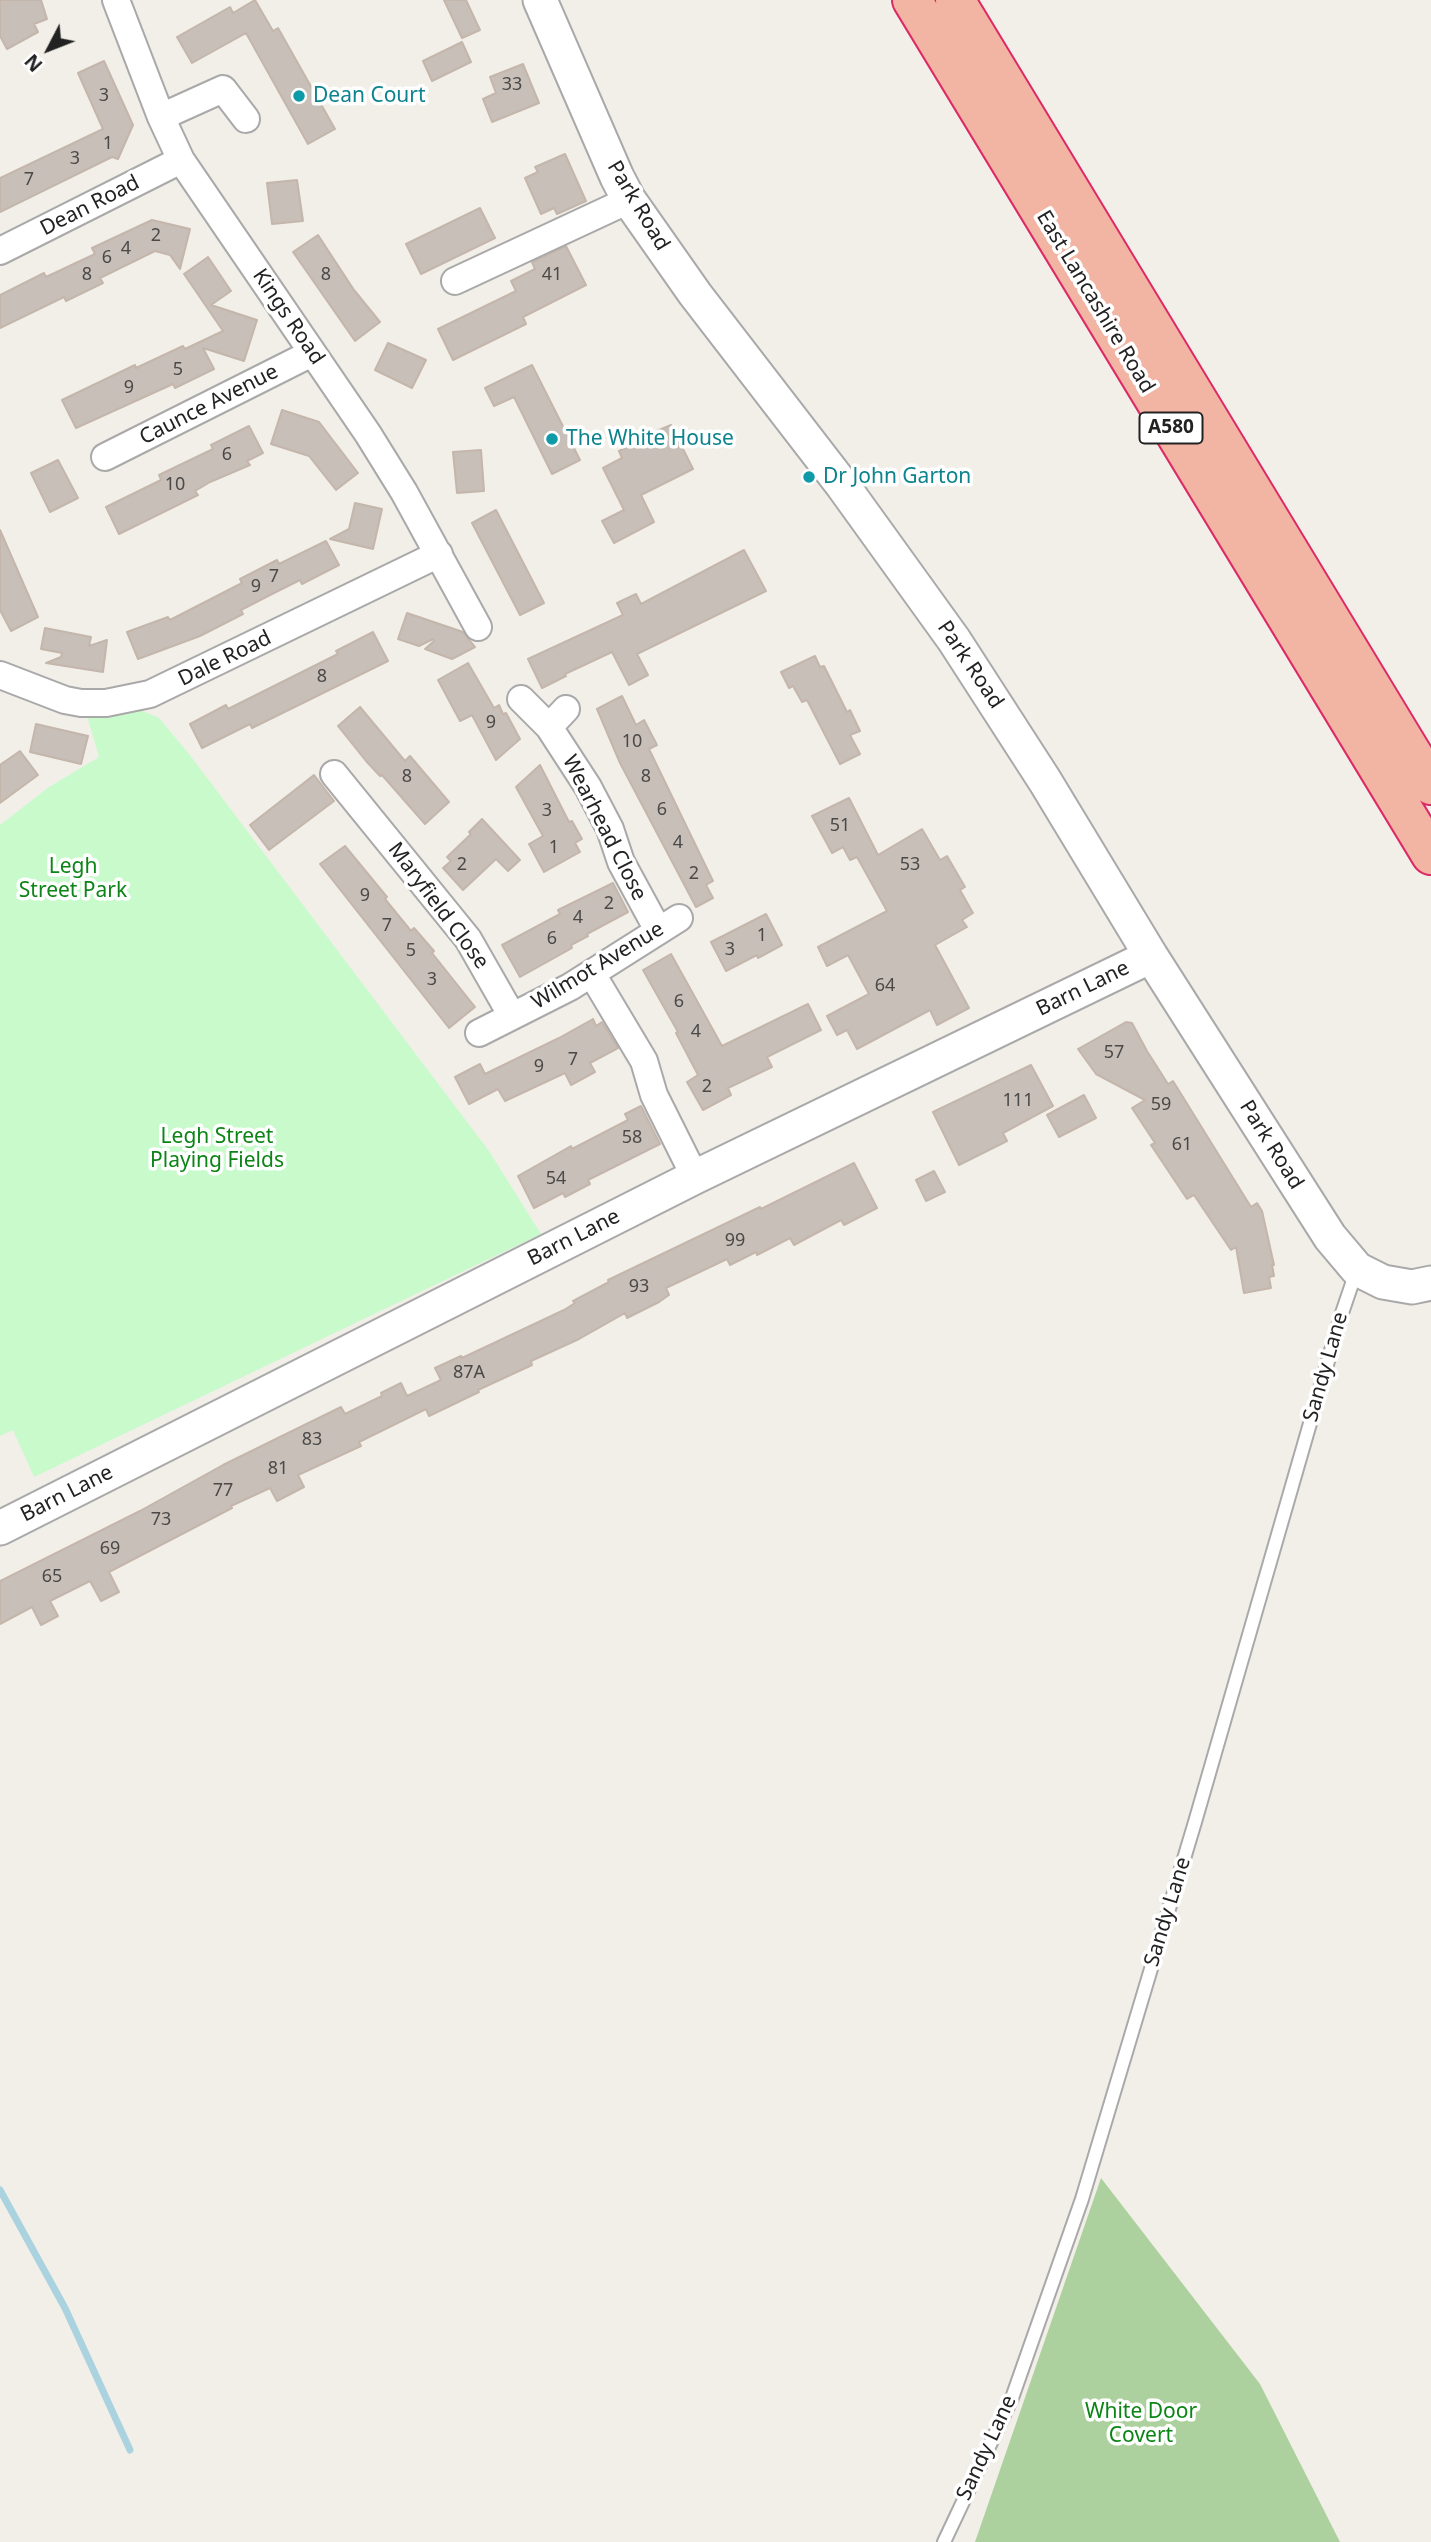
<!DOCTYPE html>
<style>
body{margin:0}
#map{position:relative;width:1431px;height:2542px;overflow:hidden;background:#f2efe9;font-family:"Noto Sans",sans-serif}
canvas{display:block}
.north{position:absolute;left:14px;top:14px;width:70px;height:70px;-webkit-text-stroke:5px #fff;paint-order:stroke;rotate:228deg;font-size:19px;font-weight:700;line-height:28px;text-align:center;color:#222}
.north::after{content:'';display:block;margin:auto;width:24px;height:32px;background:#222;clip-path:polygon(50% 0,100% 100%,50% 72%,0 100%)}
</style>
<div id="map">
<canvas width="1431" height="2542"></canvas>
<div class="north">N</div>
</div>
<script>
const g = document.querySelector('canvas').getContext('2d');
g.lineJoin = 'round';
function fill(path, color) {
  g.fillStyle = color;
  g.fill(path, 'evenodd');
}
function shape(rows) {
  const path = new Path2D();
  for (const r of rows) {
    path.moveTo(r[0], r[1]);
    for (let i = 2; i < r.length; i += 2) path.lineTo(r[i], r[i + 1]);
  }
  return path;
}
function strokePath(path, color, width, dash) {
  g.strokeStyle = color;
  g.lineWidth = width;
  g.lineCap = dash ? 'butt' : 'round';
  g.setLineDash(dash || []);
  g.stroke(path);
}
function label(font, color, halo, rows, align = 'center') {
  g.font = font + ' "Noto Sans",sans-serif';
  g.lineWidth = 7;
  g.setLineDash([]);
  g.textBaseline = 'middle';
  g.strokeStyle = halo;
  g.fillStyle = color;
  for (const [text, x, y, turn = 0] of rows) {
    g.save();
    g.translate(x, y);
    g.rotate((+turn || 0) * Math.PI / 180);
    g.textAlign = isNaN(turn) ? turn : align;
    if (halo) g.strokeText(text, 0, 0);
    g.fillText(text, 0, 0);
    g.restore();
  }
}
fill(shape([
 [1101,2178,1260,2384,1340,2542,975,2542]
]), '#add19e');
fill(shape([
 [128,705,159,718,189,754,489,1151,541,1234,34,1477,13,1430,0,1436,0,825,49,787,99,757,86,712]
]), '#c8facc');
strokePath(shape([
 [0,2190,65,2308,130,2450]
]), '#aad3df', 7);
const building = shape([
 [0,0,41,0,47,19,34,24,38,32,7,49,0,36,0,0],
 [255,0,273,31,278,28,335,129,308,144,246,33,192,63,177,37,230,7,233,13,255,0],
 [444,0,466,0,480,30,462,38,444,0],
 [462,42,471,62,432,81,423,61,462,42],
 [104,61,133,125,118,159,112,157,0,212,0,178,103,129,78,73,104,61],
 [523,64,539,103,492,122,483,99,496,93,490,77,523,64],
 [565,154,586,201,557,214,554,208,541,214,525,178,538,172,535,167,565,154],
 [297,180,303,221,272,224,267,183,297,180],
 [480,208,495,238,421,274,406,244,480,208],
 [152,220,190,229,180,269,170,255,155,251,100,278,103,283,66,301,64,297,0,328,0,295,44,273,46,277,95,254,92,248,152,220],
 [318,235,354,290,380,322,355,341,293,252,318,235],
 [566,246,586,285,523,317,526,324,453,360,438,329,516,291,511,281,535,269,532,262,566,246],
 [208,257,231,291,211,305,257,320,244,361,203,348,214,369,175,388,173,384,76,428,62,400,135,365,136,368,183,346,185,349,223,331,184,274,208,257],
 [388,343,426,360,412,388,375,370,388,343],
 [532,365,580,460,552,474,514,397,494,406,485,388,532,365],
 [282,410,319,422,358,473,336,490,309,456,271,444,282,410],
 [671,425,693,469,641,495,654,522,614,543,602,521,624,510,603,468,622,458,619,451,641,440,640,438,671,425],
 [249,426,263,453,247,461,250,465,210,482,195,491,198,495,119,534,106,507,161,480,159,475,213,449,211,445,249,426],
 [481,450,484,491,457,493,453,452,481,450],
 [58,460,78,498,50,512,31,473,58,460],
 [355,503,382,509,373,549,330,539,349,529,355,503],
 [496,510,544,603,520,615,472,523,496,510],
 [0,530,38,617,11,631,0,610,0,530],
 [326,541,339,565,302,584,300,580,272,594,241,610,243,614,200,636,138,659,127,632,168,617,170,620,242,583,240,579,277,560,279,564,326,541],
 [744,550,766,591,637,654,648,675,629,685,612,652,565,674,566,676,542,688,528,659,623,615,617,603,636,594,641,604,744,550],
 [407,613,463,632,475,647,452,659,425,649,434,641,433,639,419,646,398,639,407,613],
 [45,628,91,637,89,646,107,640,103,672,46,663,61,657,62,653,41,649,45,628],
 [373,632,388,661,252,728,250,724,202,748,190,724,226,705,228,709,338,654,336,651,373,632],
 [815,656,820,667,824,666,847,712,850,710,860,731,850,735,860,754,840,764,807,700,802,702,793,686,789,688,781,672,815,656],
 [468,663,494,708,499,705,503,714,506,713,520,739,496,760,472,715,460,721,438,680,468,663],
 [622,696,636,725,644,720,657,745,649,749,713,881,706,885,713,898,696,907,620,763,597,709,622,696],
 [360,707,405,761,410,756,449,802,425,824,382,775,380,776,366,761,338,726,360,707],
 [36,724,88,736,81,764,30,752,36,724],
 [20,751,38,775,0,803,0,765,20,751],
 [540,765,569,822,572,821,582,839,575,843,580,852,544,872,529,844,543,836,516,787,540,765],
 [314,775,334,801,269,850,250,825,314,775],
 [849,798,878,855,922,829,940,860,947,856,965,887,960,890,973,913,962,920,967,927,935,945,969,1008,937,1025,930,1010,857,1049,847,1030,837,1035,827,1016,869,994,848,955,827,966,818,947,887,911,857,857,850,860,843,847,832,853,812,816,849,798],
 [482,819,520,860,508,871,496,859,463,890,443,868,451,861,447,857,471,834,469,832,482,819],
 [345,846,387,897,385,899,411,931,414,928,434,951,432,953,475,1007,449,1028,320,864,345,846],
 [613,883,628,912,587,934,588,936,571,945,572,948,520,977,502,945,560,914,558,910,613,883],
 [766,914,782,945,758,958,757,955,726,971,711,942,766,914],
 [671,954,722,1046,808,1004,821,1030,767,1057,772,1067,728,1088,731,1095,703,1110,687,1082,698,1075,676,1033,678,1032,643,970,671,954],
 [593,1019,596,1026,602,1022,618,1048,590,1063,595,1072,571,1085,565,1073,505,1101,498,1089,469,1104,455,1077,480,1064,485,1074,559,1038,593,1019],
 [1126,1022,1132,1023,1147,1051,1168,1084,1173,1081,1251,1207,1257,1203,1262,1211,1274,1265,1272,1265,1274,1276,1269,1277,1271,1288,1244,1293,1236,1247,1231,1250,1194,1195,1187,1199,1151,1145,1155,1143,1132,1108,1145,1100,1096,1074,1078,1049,1126,1022],
 [1031,1065,1053,1106,1003,1133,1007,1141,959,1165,933,1112,1031,1065],
 [1084,1095,1096,1118,1059,1137,1047,1115,1084,1095],
 [641,1106,660,1144,588,1180,590,1184,565,1197,563,1193,534,1208,518,1176,571,1146,572,1149,628,1120,625,1114,641,1106],
 [854,1163,877,1208,844,1225,841,1220,794,1245,790,1238,757,1255,756,1252,730,1265,727,1259,666,1288,669,1295,659,1302,627,1318,625,1313,579,1339,531,1361,532,1365,478,1390,479,1392,429,1416,426,1409,359,1442,361,1446,298,1475,304,1487,277,1501,270,1488,231,1506,232,1508,109,1572,119,1592,101,1601,90,1581,50,1601,58,1616,41,1625,32,1607,0,1624,0,1581,140,1511,223,1465,341,1407,345,1414,382,1396,381,1393,401,1383,407,1396,441,1380,435,1368,461,1356,462,1358,564,1310,575,1303,573,1301,609,1282,608,1280,760,1207,761,1209,854,1163],
 [934,1171,945,1192,926,1201,916,1180,934,1171]
]);
fill(building, '#c7bfb8');
strokePath(building, '#c4b6ab', 2);
const service = shape([
 [944,2542,1012,2398,1082,2199,1195,1822,1341,1316,1357,1269]
]);
const minor = shape([
 [116,0,161,117,181,160,368,434,404,492,478,627],
 [161,117,223,89,246,119],
 [0,251,181,160],
 [455,281,629,200],
 [105,457,312,353],
 [0,675,65,700,81,703,106,703,150,694,439,554],
 [521,699,549,727,588,787,610,829,621,862,658,930],
 [549,727,566,709],
 [334,774,468,939,512,1016],
 [592,974,644,1061,654,1095,695,1177],
 [479,1033,570,987,679,918]
]);
const tertiary = shape([
 [540,0,617,177,629,200,695,294,843,486,954,640,1045,781,1151,956,1330,1237,1357,1269,1383,1282,1412,1287,1431,1283],
 [0,1528,695,1177,1151,956]
]);
const trunk = shape([
 [912,0,1431,855],
 [955,0,1431,785]
]);
strokePath(service, '#a9a9a9', 16);
strokePath(minor, '#a9a9a9', 30);
strokePath(tertiary, '#a9a9a9', 37);
strokePath(trunk, '#dc2a67', 42);
strokePath(service, '#fff', 12);
strokePath(minor, '#fff', 26);
strokePath(tertiary, '#fff', 33);
strokePath(trunk, '#f2b4a3', 38);
for (const [x, y, r, color] of [
 [299,96,7,"#0f9aa8"],
 [552,439,7,"#0f9aa8"],
 [809,477,7,"#0f9aa8"]
]) {
  const dot = new Path2D();
  dot.arc(x, y, r, 0, 2 * Math.PI);
  g.fillStyle = color;
  g.fill(dot);
  strokePath(dot, '#fff', 2.5);
}
label('18px', '#4b4948', null, [
 ["33",512,85],
 ["3",104,96],
 ["1",108,144],
 ["3",75,159],
 ["7",29,180],
 ["2",156,236],
 ["4",126,249],
 ["6",107,258],
 ["8",87,275],
 ["8",326,275],
 ["41",552,275],
 ["5",178,370],
 ["9",129,388],
 ["6",227,455],
 ["10",175,485],
 ["7",274,577],
 ["9",256,587],
 ["8",322,677],
 ["9",491,723],
 ["10",632,742],
 ["8",407,777],
 ["8",646,777],
 ["6",662,810],
 ["3",547,811],
 ["51",840,826],
 ["4",678,843],
 ["1",554,848],
 ["2",462,865],
 ["53",910,865],
 ["2",694,874],
 ["9",365,896],
 ["2",609,904],
 ["4",578,918],
 ["7",387,926],
 ["1",762,936],
 ["6",552,939],
 ["3",730,950],
 ["5",411,951],
 ["3",432,980],
 ["64",885,986],
 ["6",679,1002],
 ["4",696,1032],
 ["57",1114,1053],
 ["7",573,1060],
 ["9",539,1067],
 ["2",707,1087],
 ["111",1018,1101],
 ["59",1161,1105],
 ["58",632,1138],
 ["61",1182,1145],
 ["54",556,1179],
 ["99",735,1241],
 ["93",639,1287],
 ["87A",469,1373],
 ["83",312,1440],
 ["81",278,1469],
 ["77",223,1491],
 ["73",161,1520],
 ["69",110,1549],
 ["65",52,1577]
]);
for (const [x, y, w] of [
 [1171,428,63]
]) {
  const box = new Path2D();
  box.roundRect(x - w / 2, y - 15.5, w, 31, 5);
  g.fillStyle = '#fff';
  g.fill(box);
  strokePath(box, '#222', 2);
}
label('bold 19px', '#222', null, [
 ["A580",1171,428]
]);
label('21px', '#0d838f', '#fff', [
 ["Dean Court",313,96],
 ["The White House",566,439],
 ["Dr John Garton",823,477]
], 'left');
label('21px', '#222', '#fff', [
 ["Dean Road",90,206,-27],
 ["Park Road",638,206,59],
 ["East Lancashire Road",1095,302,59],
 ["Kings Road",288,317,56],
 ["Caunce Avenue",209,405,-27],
 ["Dale Road",225,659,-26],
 ["Park Road",970,665,56],
 ["Wearhead Close",604,828,63],
 ["Maryfield Close",438,906,53],
 ["Wilmot Avenue",598,966,-31],
 ["Barn Lane",1083,989,-26],
 ["Park Road",1271,1145,58],
 ["Barn Lane",574,1238,-27],
 ["Sandy Lane",1326,1367,-74],
 ["Barn Lane",67,1494,-27],
 ["Sandy Lane",1168,1912,-73],
 ["Sandy Lane",987,2448,-65]
]);
label('21px', '#0c8416', '#fff', [
 ["Legh",73,867],
 ["Street Park",73,891],
 ["Legh Street",217,1137],
 ["Playing Fields",217,1161],
 ["White Door",1141,2412],
 ["Covert",1141,2436]
]);
</script>
